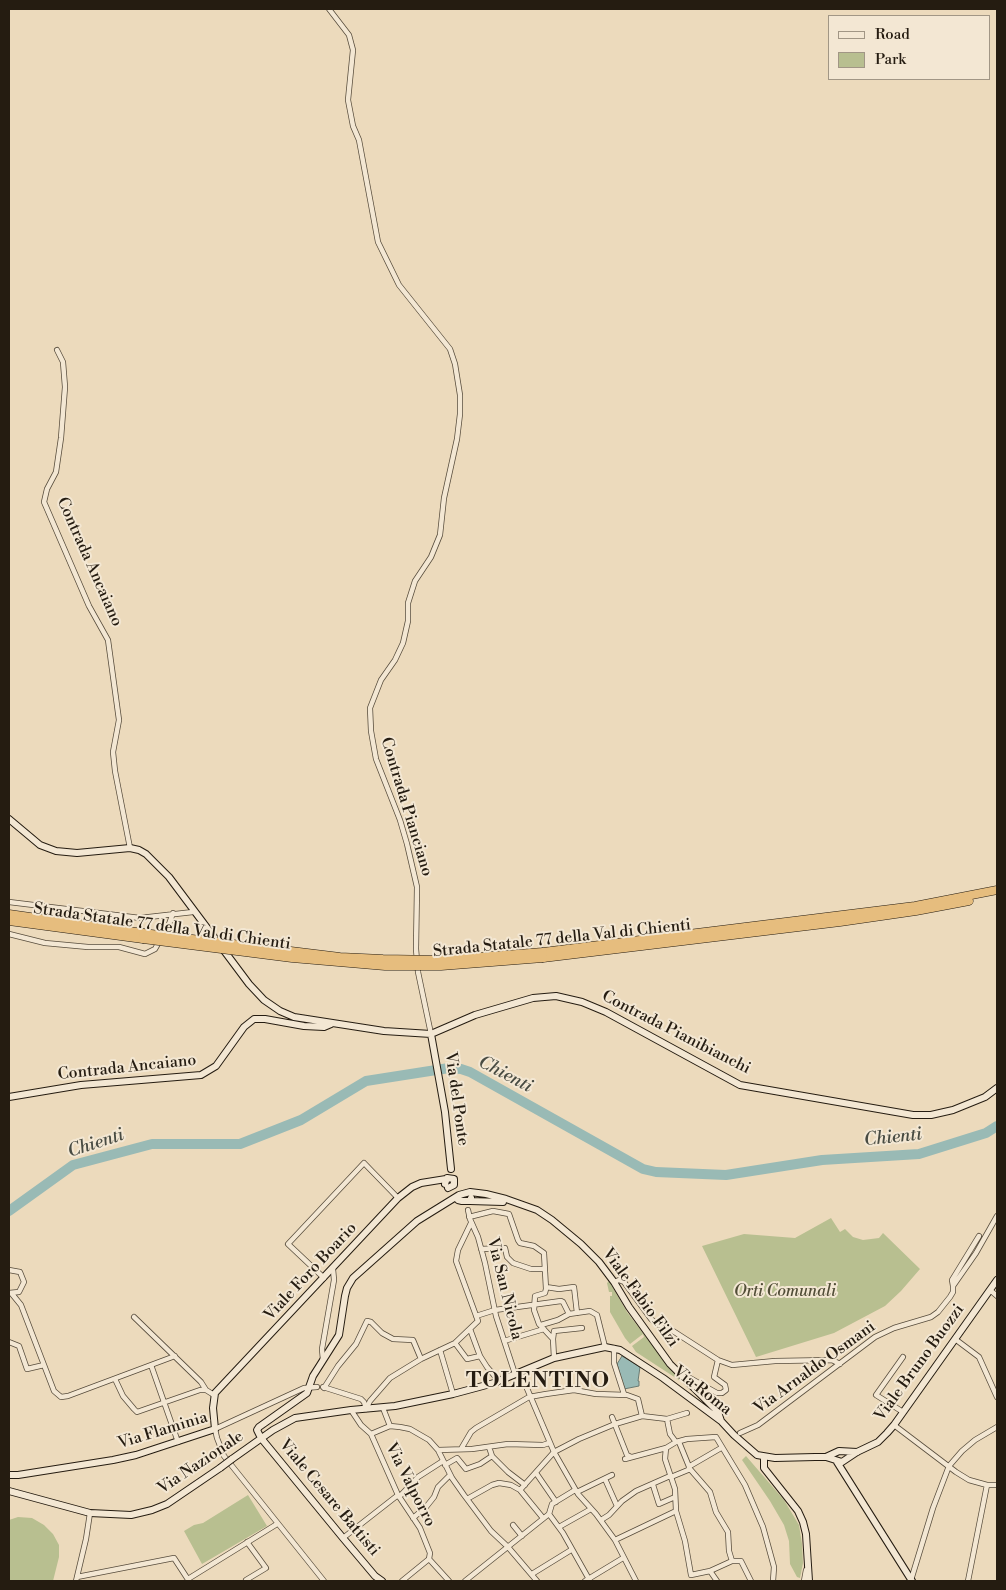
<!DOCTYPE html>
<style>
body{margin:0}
#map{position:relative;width:1006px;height:1590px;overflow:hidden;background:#ecdabc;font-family:"Libre Bodoni",serif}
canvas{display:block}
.frame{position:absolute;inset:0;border:10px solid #251c11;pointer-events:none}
.legend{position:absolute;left:828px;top:15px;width:162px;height:65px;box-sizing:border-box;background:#f3e7d3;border:1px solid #a19685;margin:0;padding:6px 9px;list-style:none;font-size:15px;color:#251c11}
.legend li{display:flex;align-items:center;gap:10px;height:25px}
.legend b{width:25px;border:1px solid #a19685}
</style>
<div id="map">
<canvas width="1006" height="1590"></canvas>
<div class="frame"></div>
<ul class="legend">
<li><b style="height:6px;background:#f3e7d3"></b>Road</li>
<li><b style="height:14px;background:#b8bf90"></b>Park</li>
</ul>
</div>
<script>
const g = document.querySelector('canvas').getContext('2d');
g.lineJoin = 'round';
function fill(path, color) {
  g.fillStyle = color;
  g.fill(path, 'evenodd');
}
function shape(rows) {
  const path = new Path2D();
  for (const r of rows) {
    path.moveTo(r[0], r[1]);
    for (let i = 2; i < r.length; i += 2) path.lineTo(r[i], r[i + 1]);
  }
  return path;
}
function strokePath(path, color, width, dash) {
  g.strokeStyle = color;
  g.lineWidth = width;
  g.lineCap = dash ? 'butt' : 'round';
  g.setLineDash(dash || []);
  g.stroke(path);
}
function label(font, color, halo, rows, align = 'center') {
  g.font = font + ' "Libre Bodoni",serif';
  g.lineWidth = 4;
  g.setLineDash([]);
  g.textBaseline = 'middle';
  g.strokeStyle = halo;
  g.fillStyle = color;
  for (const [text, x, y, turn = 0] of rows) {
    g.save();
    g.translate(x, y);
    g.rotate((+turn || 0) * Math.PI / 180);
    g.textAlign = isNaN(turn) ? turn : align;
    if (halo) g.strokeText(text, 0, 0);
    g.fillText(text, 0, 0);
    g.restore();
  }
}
fill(shape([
 [831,1218,840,1232,845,1229,853,1237,863,1240,879,1238,883,1233,920,1269,901,1291,885,1306,834,1333,756,1357,702,1246,744,1234,795,1238],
 [609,1281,627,1312,668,1366,682,1382,636,1352,632,1346,644,1337,643,1334,630,1344,625,1338,610,1312,610,1296,612,1296,612,1292,609,1292,607,1283],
 [746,1456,784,1500,799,1525,802,1544,803,1563,800,1578,797,1577,790,1564,789,1541,784,1525,770,1501,742,1460],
 [248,1495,267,1526,202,1564,184,1531,194,1525,203,1523],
 [18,1517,32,1518,44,1525,53,1534,59,1545,59,1557,53,1581,9,1581,9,1520]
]), '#b8bf90');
const water = shape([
 [622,1356,640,1367,638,1381,639,1381,639,1386,624,1389,617,1364,622,1356]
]);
fill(water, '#99bab5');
strokePath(water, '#6b7b73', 1);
strokePath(shape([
 [9,1211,73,1165,152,1144,240,1144,301,1120,366,1081,449,1068,461,1069,470,1072,643,1169,656,1172,726,1175,822,1160,919,1154,986,1133,997,1126]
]), '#99bab5', 10);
const street = shape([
 [329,9,349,35,353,50,348,100,353,126,359,140,378,242,399,285,450,349,455,364,460,395,460,414,457,439,444,498,440,535,431,557,415,581,408,603,408,621,403,643,395,660,381,680,370,708,371,731,376,759,400,820,407,844,417,887,416,949,418,972,431,1034],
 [57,350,63,362,65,387,61,438,56,472,47,489,44,502,89,606,108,640,119,720,113,752,115,771,130,848],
 [9,902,140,918,193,912],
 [9,934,45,943,88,947,119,947,145,954,155,949,169,924,173,913],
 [468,1210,470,1219,478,1237,485,1263,496,1316,515,1374],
 [469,1217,493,1211,509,1214,518,1240,520,1243,534,1246,544,1253,546,1289,545,1293,535,1296,534,1310,539,1324,553,1339,554,1358],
 [481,1249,505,1248,507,1257,513,1263,531,1269,544,1269],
 [9,1270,20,1272,24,1282,19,1292,9,1293],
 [324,1278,288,1244,364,1163,398,1198],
 [614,1282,619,1280,624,1282,651,1319,657,1324,673,1331,718,1360,732,1365,775,1361,832,1360,840,1364],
 [953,1286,952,1280,979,1236],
 [546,1287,559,1289,574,1287,577,1313],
 [990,1290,997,1296],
 [12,1294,21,1305,54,1391,61,1397,68,1396,175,1356],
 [476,1316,495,1310,561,1301,563,1302,569,1314],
 [134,1317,201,1382,206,1390,214,1395],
 [541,1325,558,1320,569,1314,590,1311,597,1315,605,1347],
 [470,1329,480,1356,487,1367,499,1381],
 [553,1339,554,1331,582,1328],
 [955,1339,979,1357,997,1397],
 [504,1341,544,1329],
 [9,1342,19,1346,27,1369,44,1365],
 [455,1343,467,1359,480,1356],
 [614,1348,614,1363,624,1394],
 [440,1350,453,1394],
 [903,1357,876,1395,903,1412],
 [323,1360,322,1349,334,1280,333,1269],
 [151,1365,178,1442],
 [520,1372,554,1452,578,1494,596,1514,615,1540,636,1581],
 [115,1379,123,1396,134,1409,137,1412,200,1390,206,1390],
 [685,1381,690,1378,717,1393,722,1393,726,1390,725,1385,714,1377,718,1360],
 [317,1387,304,1388,215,1429,217,1438,224,1456,324,1581],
 [323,1387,361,1399,364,1402,366,1409],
 [324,1388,338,1366,356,1344,367,1321,371,1322,382,1333,393,1339,413,1340,421,1359],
 [383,1408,390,1426],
 [366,1409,370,1401,390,1378,421,1359,455,1343,478,1321,456,1261,458,1250,471,1223],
 [351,1410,361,1425,371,1434,398,1495,420,1528,430,1553,429,1559],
 [612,1417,627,1455,631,1457],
 [667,1419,670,1434,676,1442],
 [894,1425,956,1472,969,1480,987,1485,997,1485],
 [740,1433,758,1425,875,1337,894,1328,931,1317,938,1312,950,1297,953,1292,953,1286,976,1253,997,1216],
 [371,1434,390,1426,400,1427,410,1429,429,1440,438,1450,452,1478,464,1495,491,1531,508,1547,537,1581],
 [679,1442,690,1469,710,1492,716,1512,728,1532,729,1551,732,1561],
 [489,1447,492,1456,508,1472,525,1485],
 [666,1448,665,1459,675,1489,676,1511,685,1541,691,1575,710,1571,732,1561,741,1561,751,1581],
 [461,1449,471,1432,476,1428,529,1397,546,1394,574,1390,596,1394,627,1395,638,1399,642,1416],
 [438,1450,472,1449,508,1444,543,1445,549,1443],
 [625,1459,666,1448,676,1442,687,1439,716,1437,745,1485,763,1527,774,1567,773,1581],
 [445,1465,457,1458,466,1469,480,1464,492,1456],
 [536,1473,556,1502],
 [671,1477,688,1470,690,1466,721,1448],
 [605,1479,617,1506],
 [653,1485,659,1504,675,1497],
 [520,1490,554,1452,579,1439,615,1424,642,1416,667,1419,687,1413],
 [577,1492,612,1475],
 [399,1497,418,1477,443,1461],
 [467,1499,492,1485,499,1483,511,1485,520,1490,543,1518],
 [549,1514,563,1533,590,1581],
 [413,1518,426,1507,434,1497,438,1487,450,1475],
 [601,1520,609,1515,622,1501,636,1491,670,1476],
 [513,1525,522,1536],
 [559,1527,591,1509],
 [343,1538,398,1495],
 [615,1540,676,1511],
 [429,1559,449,1581],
 [710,1571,717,1581],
 [532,1574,571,1550],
 [77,1577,174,1558,189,1581],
 [188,1579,277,1524],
 [246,1580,266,1568,247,1542],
 [911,1580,933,1508,949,1466,962,1451,975,1440,997,1427],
 [76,1581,86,1539,90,1513],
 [402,1581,429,1559],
 [465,1581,549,1514,552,1504,575,1490],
 [585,1581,623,1558],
 [804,1581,806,1570],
 [968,1581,987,1485]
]);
const secondary = shape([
 [9,819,40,845,56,851,77,853,130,848,139,850,146,854,169,877,249,984,264,1000,280,1011,294,1017,384,1031,431,1034,475,1015,533,998,556,996,582,1002,606,1012,740,1085,913,1115,931,1115,953,1110,985,1097,997,1088],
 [431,1034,445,1112,451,1169],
 [9,1097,81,1085,201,1075,216,1066,244,1027,254,1019,265,1019,304,1026,324,1027,331,1024],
 [445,1184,447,1178,454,1179,454,1185,448,1188],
 [456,1197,458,1200,462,1201,470,1201,471,1198],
 [470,1201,503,1202],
 [764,1457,764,1468,798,1511,803,1522,806,1534,809,1581],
 [826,1457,842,1462,857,1452,878,1442,887,1433,894,1425,997,1280],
 [232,1459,273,1430,295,1418,351,1410,395,1406,453,1394,494,1383,554,1358,605,1347,620,1350,663,1378,721,1421,734,1435,757,1455,775,1458,815,1457,826,1457,839,1451,857,1452],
 [837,1462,912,1581],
 [9,1475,18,1475,113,1460,136,1455,215,1429,213,1408,215,1393,398,1198,412,1187,421,1183,446,1179],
 [9,1491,90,1513,131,1515,152,1510,167,1504,220,1468],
 [382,1581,375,1576,343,1538,261,1438,257,1430,259,1427,307,1393,313,1376,339,1335,345,1296,347,1288,353,1278,417,1221,459,1195,470,1192,486,1194,506,1199,537,1210,552,1220,581,1244,599,1262,614,1282,629,1307,670,1364,718,1412,721,1421]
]);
const highway = shape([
 [9,914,143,933],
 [9,921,143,939],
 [543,952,915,906,997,890],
 [543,958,840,922,916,911,969,901]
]);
strokePath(street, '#574c3c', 6);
strokePath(secondary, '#251c11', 8);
strokePath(highway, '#251c11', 9);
strokePath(street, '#f3e7d3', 4.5);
strokePath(secondary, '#f3e7d3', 6);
strokePath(highway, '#e6bd7e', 8);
const secondaryBridge = shape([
 [220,1468,232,1459]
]);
const highwayBridge = shape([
 [143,933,340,957,383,959,439,960,543,952],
 [143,939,292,958,385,966,441,966,543,958]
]);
strokePath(secondaryBridge, '#251c11', 8, []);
strokePath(highwayBridge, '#251c11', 9, []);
strokePath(secondaryBridge, '#f3e7d3', 6);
strokePath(highwayBridge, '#e6bd7e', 8);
label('16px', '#251c11', '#f3e7d3', [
 ["Contrada Ancaiano",89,562,66],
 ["Contrada Pianciano",406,807,73],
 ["Strada Statale 77 della Val di Chienti",162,927,8],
 ["Strada Statale 77 della Val di Chienti",562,939,-6],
 ["Contrada Pianibianchi",676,1033,27],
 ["Contrada Ancaiano",127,1068,-6],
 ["Via del Ponte",456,1099,82],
 ["Viale Foro Boario",311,1272,-47],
 ["Via San Nicola",504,1289,76],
 ["Viale Fabio Filzi",640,1298,54],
 ["Viale Bruno Buozzi",920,1363,-54],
 ["Via Arnaldo Osmani",815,1368,-36],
 ["Via Roma",702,1391,38],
 ["Via Flaminia",163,1431,-17],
 ["Via Nazionale",201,1463,-34],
 ["Via Valporro",410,1485,63],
 ["Viale Cesare Battisti",329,1498,50]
]);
label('italic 16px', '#514d37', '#f3e7d3', [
 ["Orti Comunali",785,1292]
]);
label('italic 18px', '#484b42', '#f3e7d3', [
 ["Chienti",505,1075,28],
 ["Chienti",893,1138,-6],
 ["Chienti",96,1144,-18]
]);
g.letterSpacing = '1px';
label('bold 21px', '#251c11', '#f3e7d3', [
 ["TOLENTINO",538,1382]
]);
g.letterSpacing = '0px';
</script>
